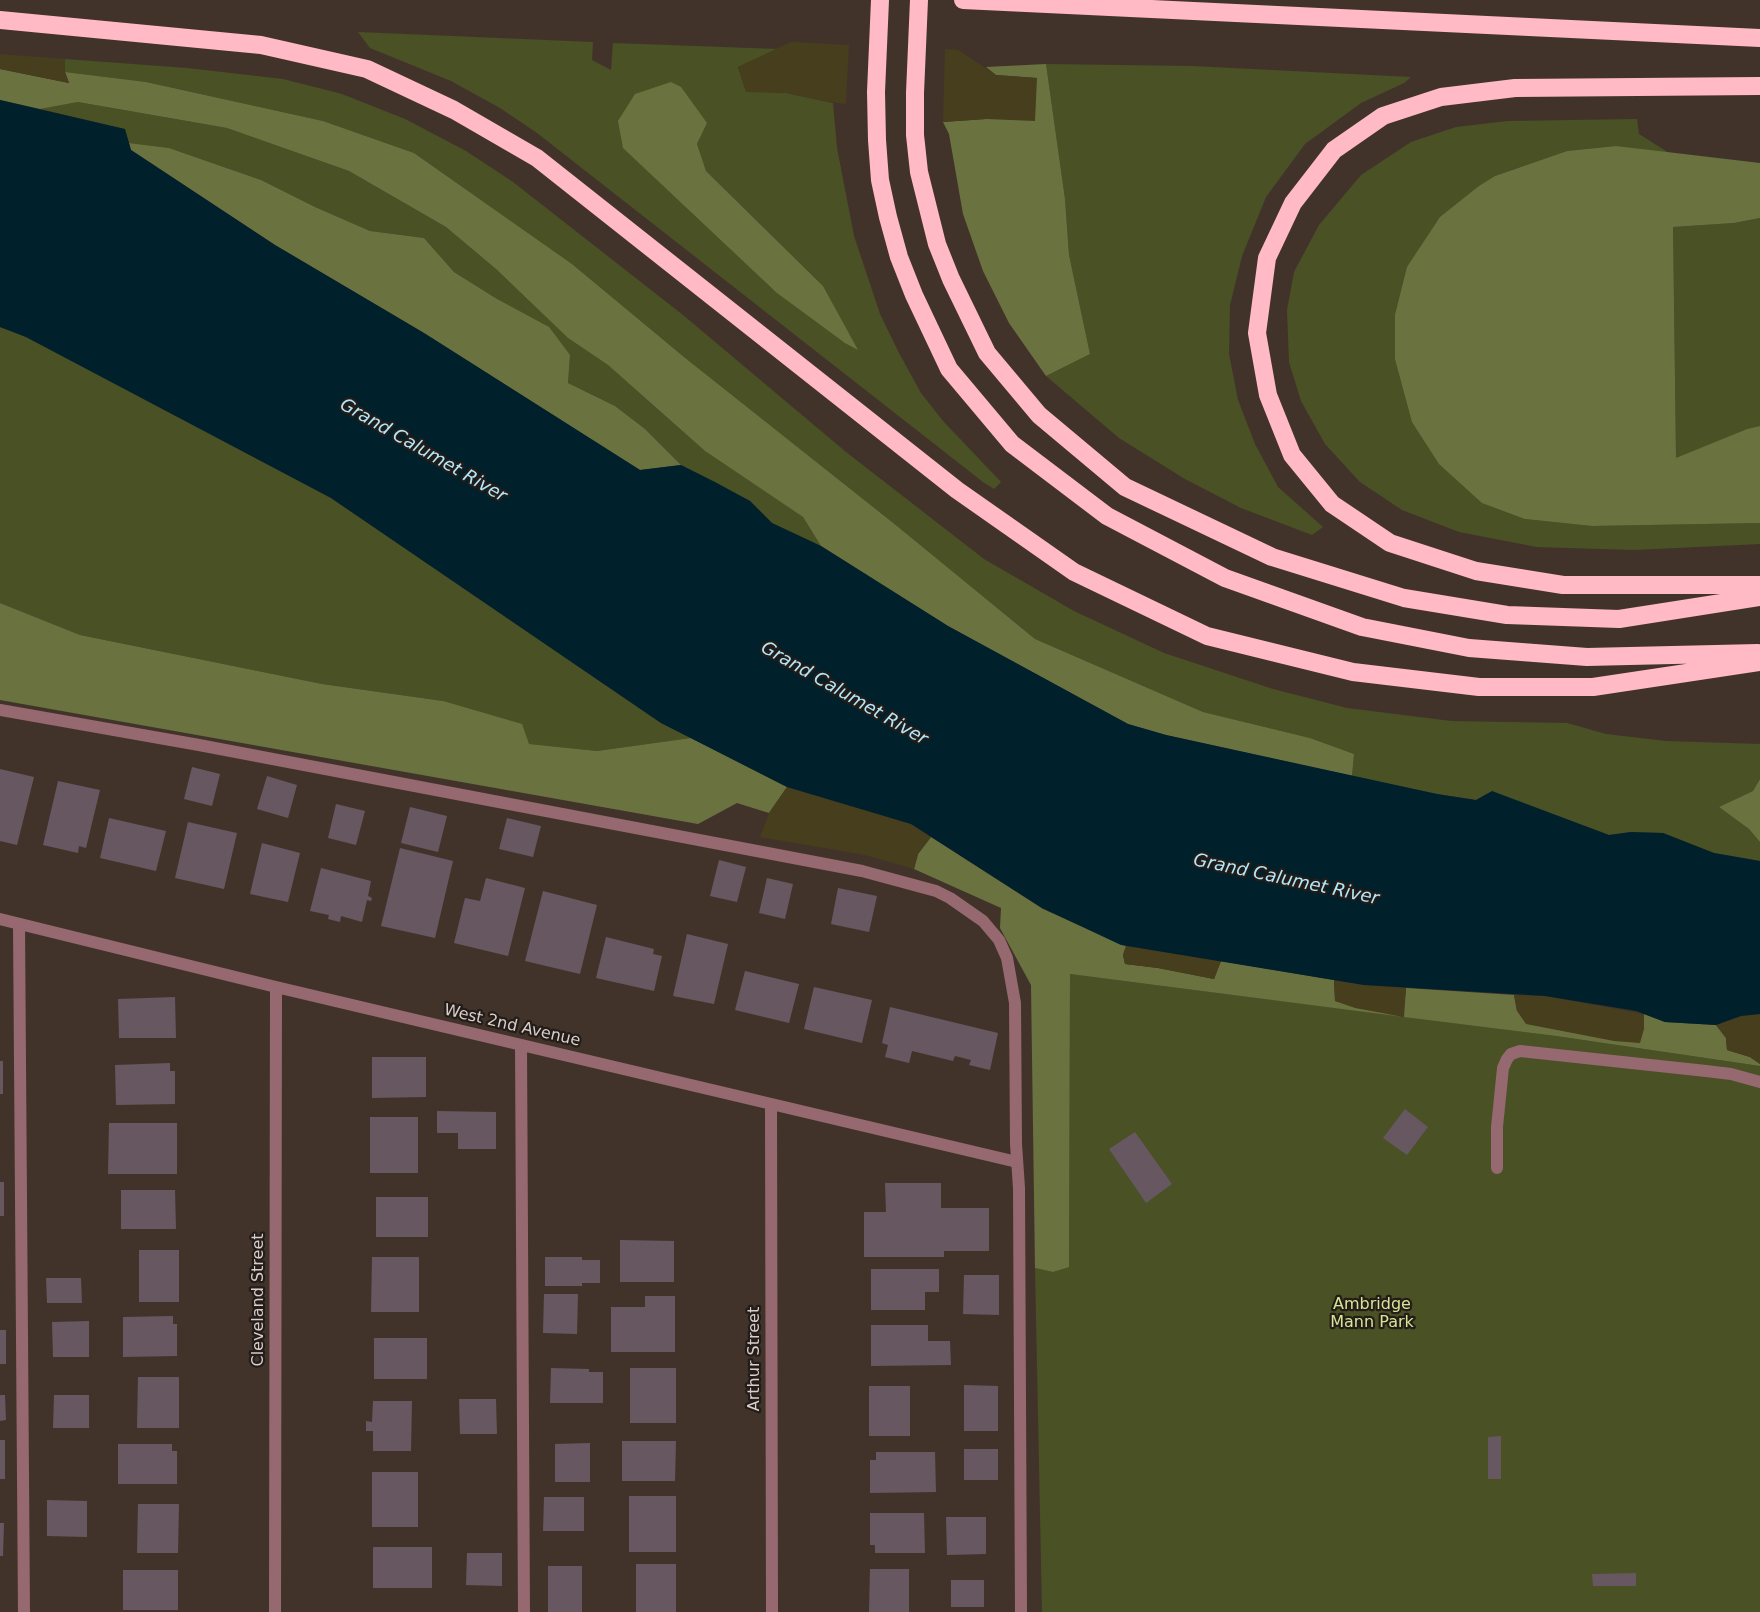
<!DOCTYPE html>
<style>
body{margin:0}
canvas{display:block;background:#41332a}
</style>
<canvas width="1760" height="1612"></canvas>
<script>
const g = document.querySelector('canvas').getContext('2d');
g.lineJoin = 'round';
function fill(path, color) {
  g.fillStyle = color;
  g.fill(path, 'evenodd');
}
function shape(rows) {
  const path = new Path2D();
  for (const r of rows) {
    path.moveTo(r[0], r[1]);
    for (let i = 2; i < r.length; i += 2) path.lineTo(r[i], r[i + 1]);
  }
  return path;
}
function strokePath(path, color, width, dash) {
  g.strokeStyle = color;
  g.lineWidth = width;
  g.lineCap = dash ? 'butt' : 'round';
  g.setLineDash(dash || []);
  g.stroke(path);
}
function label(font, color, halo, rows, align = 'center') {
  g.font = font + ' "DejaVu Sans",sans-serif';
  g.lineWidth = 4.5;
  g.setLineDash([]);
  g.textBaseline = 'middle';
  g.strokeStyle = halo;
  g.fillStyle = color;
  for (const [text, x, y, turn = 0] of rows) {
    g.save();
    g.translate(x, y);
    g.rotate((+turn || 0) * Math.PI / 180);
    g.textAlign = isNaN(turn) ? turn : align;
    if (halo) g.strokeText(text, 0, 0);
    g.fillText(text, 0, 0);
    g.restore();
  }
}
fill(shape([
 [358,32,593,42,592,60,611,70,613,43,778,49,738,67,746,91,786,93,833,103,837,148,854,236,880,314,899,353,921,393,943,421,1001,482,994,489,983,482,537,133,500,108,451,81,370,48],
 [635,94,707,123,697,144,706,171,823,286,857,350],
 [65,59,187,68,283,79,342,94,405,119,466,151,513,182,683,315,846,452,984,559,1074,611,1164,653,1273,689,1347,708,1451,721,1567,723,1606,734,1666,741,1760,744,1760,779,1753,791,1719,807,1749,829,1760,842,1760,861,1714,853,1663,833,1631,832,1609,835,1492,792,1476,800,1437,794,1352,776,1354,754,1310,738,1203,712,1035,639,897,526,684,357,572,264,414,153,323,121,146,82,65,72],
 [1046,64,1192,66,1411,77,1404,83,1361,103,1305,144,1266,197,1242,256,1230,305,1229,354,1238,400,1255,444,1278,487,1323,527,1312,535,1241,508,1185,479,1119,438,1046,376,1090,354,1069,255,1065,199],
 [78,102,227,128,349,171,446,227,496,269,568,338,608,365,705,451,803,517,821,546,772,523,750,501,681,465,645,429,615,406,568,383,570,355,497,299,454,272,424,238,370,231,315,207,261,180,169,148,129,143,124,129,40,109],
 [1637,119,1639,134,1669,153,1616,146,1567,151,1495,176,1525,519,1592,526,1760,523,1760,544,1634,550,1537,547,1459,532,1402,510,1360,482,1325,444,1301,401,1289,362,1287,310,1294,272,1319,225,1361,175,1411,142,1456,127,1508,121],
 [1760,218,1760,426,1747,429,1676,459,1673,227,1734,223],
 [0,327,26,337,331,498,661,723,691,738,597,751,529,744,443,701,322,684,80,635,0,603],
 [1070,974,1556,1036,1760,1066,1760,1612,1042,1612,1035,1268,1053,1272,1069,1266]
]), '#495125');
fill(shape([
 [1046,64,1065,199,1069,255,1090,354,1046,376,1009,323,983,271,963,214,949,134,943,122,986,119,1037,78,996,75,986,67],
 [0,69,69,83,65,72,146,82,323,121,414,153,572,264,684,357,897,526,1035,639,1203,712,1310,738,1354,754,1352,776,1166,735,1128,724,948,626,821,546,803,517,705,451,608,365,568,338,496,269,446,227,349,171,227,128,78,102,40,109,0,100],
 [671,82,681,87,707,123,697,144,706,171,823,286,858,350,845,343,777,293,623,148,618,121,635,94],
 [129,143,169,148,261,180,315,207,370,231,424,238,454,272,497,299,549,327,570,355,568,383,615,406,645,429,681,465,640,470,424,333,275,245,131,150],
 [1616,146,1760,163,1760,218,1734,223,1673,227,1676,458,1747,429,1760,426,1760,523,1592,526,1525,519,1482,503,1439,464,1412,422,1395,359,1395,315,1407,267,1440,217,1479,186,1495,176,1567,151],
 [0,603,80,635,322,684,443,701,522,724,529,744,597,751,691,738,787,787,769,813,737,803,698,824,0,700],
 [1760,779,1760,842,1749,829,1719,807,1753,791],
 [931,837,1043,909,1126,946,1123,955,1125,964,1158,968,1214,979,1221,961,1334,980,1335,1001,1403,1017,1406,988,1514,995,1517,1011,1644,1029,1644,1014,1665,1022,1716,1025,1726,1038,1727,1050,1750,1057,1760,1064,1760,1066,1556,1036,1404,1017,1070,974,1069,1267,1053,1272,1035,1268,1031,985,1000,928,1001,908,914,869,918,854]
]), '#6a7340');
fill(shape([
 [791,42,849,45,846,104,825,101,786,93,746,92,738,67],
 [945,49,958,50,996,75,1037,78,1035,121,986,119,943,122],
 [0,54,65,59,65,72,69,83,0,69],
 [787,787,911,824,931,837,918,854,914,869,865,855,760,837,769,813],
 [1126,946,1221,961,1214,979,1158,968,1125,964,1123,955],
 [1334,980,1364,985,1406,988,1404,1017,1355,1008,1335,1001],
 [1514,995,1545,996,1644,1014,1644,1029,1640,1043,1614,1041,1526,1024,1517,1011],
 [1760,1014,1760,1064,1750,1057,1727,1050,1726,1038,1716,1025,1741,1016]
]), '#463e1d');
fill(shape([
 [0,100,125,129,131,150,275,245,424,333,640,470,681,465,715,482,750,501,772,523,821,546,948,626,1128,724,1166,735,1437,794,1476,800,1492,791,1609,835,1631,832,1663,833,1714,853,1760,861,1760,1014,1741,1016,1716,1025,1665,1022,1636,1011,1545,996,1364,985,1121,945,1042,908,911,824,787,787,661,723,331,498,26,337,0,327]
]), '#00212b');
fill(shape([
 [192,767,220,774,212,806,184,799],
 [0,769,34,777,17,845,0,841],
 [267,776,297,785,288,818,257,809],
 [58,781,100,790,86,848,79,846,78,853,43,845],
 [336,804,365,811,356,845,328,838],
 [410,807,447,816,438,852,401,843],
 [109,818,166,831,156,871,100,858],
 [507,818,541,826,533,857,499,849],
 [188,822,237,833,224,889,175,878],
 [262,843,300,853,288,902,250,894],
 [400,848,453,861,435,938,381,926],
 [719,860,746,867,737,902,710,896],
 [321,868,371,881,368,896,372,898,371,901,367,900,362,922,341,916,340,922,328,919,329,915,310,911],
 [486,878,525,888,508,956,454,943,465,898,480,901],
 [767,878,793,884,785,919,759,913],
 [838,888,877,896,869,932,831,924],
 [543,891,597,905,580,974,525,961],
 [687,934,728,944,714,1004,673,996],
 [606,937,654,949,653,954,662,956,654,991,596,978],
 [745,971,799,984,789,1023,735,1010],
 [814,987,872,1000,862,1043,804,1029],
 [175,997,176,1038,119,1038,118,999],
 [890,1007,998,1033,990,1070,969,1065,971,1060,955,1056,953,1061,912,1051,909,1063,885,1057,888,1045,882,1043],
 [372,1057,426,1057,426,1097,372,1098],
 [0,1061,3,1061,3,1094,0,1094],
 [170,1063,170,1071,175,1071,175,1104,116,1105,115,1065],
 [1405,1109,1428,1127,1407,1155,1383,1138],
 [437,1111,496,1112,496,1149,458,1149,458,1133,437,1133],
 [370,1117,418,1117,418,1173,370,1173],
 [109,1123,177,1123,177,1174,108,1174],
 [1135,1132,1172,1184,1146,1203,1109,1149],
 [0,1182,4,1182,4,1216,0,1216],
 [885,1183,941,1183,941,1208,989,1208,989,1251,944,1251,944,1257,864,1257,864,1212,886,1212],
 [121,1190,175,1190,176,1229,121,1229],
 [376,1197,428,1197,428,1237,376,1237],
 [620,1240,674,1241,674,1282,620,1282],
 [139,1250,179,1250,179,1302,139,1302],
 [372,1257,419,1257,419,1312,371,1312],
 [545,1257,582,1257,582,1260,600,1260,600,1283,582,1283,582,1286,545,1286],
 [871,1269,939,1269,939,1292,925,1292,925,1310,871,1310],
 [964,1275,999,1275,999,1315,963,1314],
 [46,1278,81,1278,82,1303,47,1303],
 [544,1294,578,1294,577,1334,543,1333],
 [645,1296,675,1296,675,1352,611,1352,611,1307,645,1307],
 [173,1316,173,1324,177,1324,177,1356,123,1357,123,1317],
 [89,1321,89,1357,53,1357,52,1322],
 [871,1325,928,1325,928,1341,950,1341,951,1365,871,1366],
 [0,1330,6,1330,6,1364,0,1364],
 [374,1338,427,1338,427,1379,374,1379],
 [551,1368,589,1369,589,1372,603,1372,603,1403,550,1403],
 [630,1368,676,1368,676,1423,630,1423],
 [138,1377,179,1377,179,1428,137,1428],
 [964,1385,998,1386,998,1431,964,1431],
 [869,1386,910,1386,910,1436,869,1436],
 [0,1395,5,1395,6,1420,0,1421],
 [54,1395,89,1395,89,1428,53,1428],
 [459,1399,496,1399,497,1434,460,1434],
 [373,1401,412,1401,411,1451,373,1451,373,1431,366,1431,366,1421,372,1422],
 [1501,1436,1501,1479,1488,1479,1488,1437],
 [0,1440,5,1440,5,1479,0,1479],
 [622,1441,676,1441,675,1481,622,1481],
 [590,1443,590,1482,555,1482,555,1444],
 [118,1444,172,1444,172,1451,177,1451,177,1484,118,1484],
 [964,1449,998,1449,998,1480,964,1480],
 [876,1452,935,1452,936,1492,870,1493,870,1460,876,1460],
 [372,1472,418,1472,418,1527,372,1527],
 [629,1496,676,1496,676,1552,629,1552],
 [544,1497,584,1497,584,1531,543,1531],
 [47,1500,87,1501,87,1537,47,1536],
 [138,1504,179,1504,178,1553,137,1553],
 [870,1513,924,1513,925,1553,875,1553,875,1545,870,1545],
 [946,1517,986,1517,986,1554,947,1555],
 [0,1523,4,1523,3,1556,0,1556],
 [373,1547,432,1547,432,1588,373,1588],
 [467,1553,502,1553,502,1586,466,1585],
 [636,1564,676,1564,676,1612,636,1612],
 [548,1566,582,1566,582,1612,548,1612],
 [870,1569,909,1569,909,1612,869,1612],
 [123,1570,178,1570,178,1610,123,1610],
 [1636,1573,1636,1586,1593,1586,1592,1574],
 [951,1580,984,1580,984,1607,951,1607]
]), '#675761');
strokePath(shape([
 [0,710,199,745,862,871,936,891,950,898,983,921,999,940,1007,958,1015,1003,1016,1144,1019,1188,1021,1612],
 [19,924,24,1612],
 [521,1045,524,1612],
 [1497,1168,1497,1127,1503,1068,1507,1059,1511,1054,1520,1051,1706,1071,1731,1074,1760,1082]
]), '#966870', 12);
strokePath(shape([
 [0,919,276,987,1017,1162],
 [771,1105,772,1612],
 [275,1612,276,987]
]), '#966870', 12);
strokePath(shape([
 [880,0,876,92,877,140,880,180,888,217,899,257,914,295,949,369,1012,444,1107,516,1225,578,1362,627,1469,648,1587,657,1758,653],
 [919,0,915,93,915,135,919,172,937,244,951,279,987,353,1039,415,1125,487,1272,557,1404,598,1507,615,1619,619,1760,597],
 [963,0,1760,38],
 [0,20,261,45,367,69,454,110,537,158,957,490,1074,572,1207,636,1353,672,1479,687,1593,687,1760,662],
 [1760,86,1515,88,1441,97,1383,116,1334,150,1293,203,1267,258,1257,333,1268,395,1292,455,1332,504,1390,543,1476,571,1563,585,1760,585]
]), '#ffbac5', 18);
label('16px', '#d9cfca', '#231c18', [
 ["West 2nd Avenue",512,1026,13],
 ["Cleveland Street",259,1300,-90],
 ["Arthur Street",755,1359,-90]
]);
label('16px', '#d6e595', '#231c18', [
 ["Ambridge",1372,1305],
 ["Mann Park",1372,1323]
]);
label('italic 18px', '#b1e8fb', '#231c18', [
 ["Grand Calumet River",423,451,30],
 ["Grand Calumet River",844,694,30],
 ["Grand Calumet River",1286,880,12]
]);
</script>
